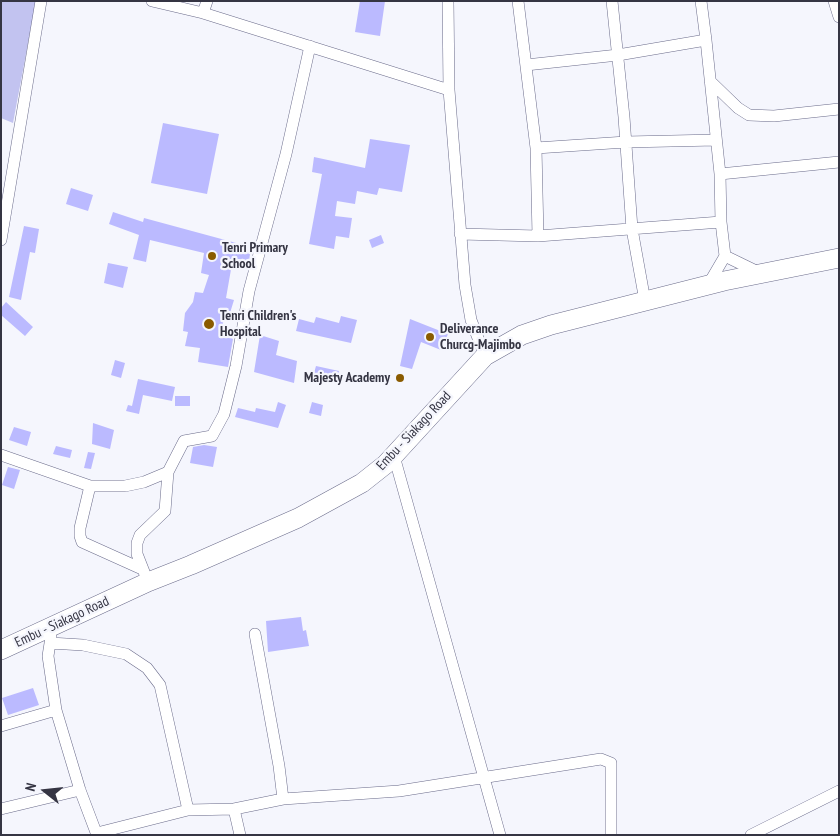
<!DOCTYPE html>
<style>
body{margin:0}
#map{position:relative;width:840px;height:836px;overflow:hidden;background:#f5f6fd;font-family:"PT Sans Narrow",sans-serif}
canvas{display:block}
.frame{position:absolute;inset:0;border:2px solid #353543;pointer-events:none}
.north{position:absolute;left:20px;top:766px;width:50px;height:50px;-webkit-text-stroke:4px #f5f6fd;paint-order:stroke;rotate:286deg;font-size:14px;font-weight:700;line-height:20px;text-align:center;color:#353543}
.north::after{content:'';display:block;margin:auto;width:18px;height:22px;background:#353543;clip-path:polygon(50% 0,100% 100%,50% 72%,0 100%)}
</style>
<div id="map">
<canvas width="840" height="836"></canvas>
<div class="frame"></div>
<div class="north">N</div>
</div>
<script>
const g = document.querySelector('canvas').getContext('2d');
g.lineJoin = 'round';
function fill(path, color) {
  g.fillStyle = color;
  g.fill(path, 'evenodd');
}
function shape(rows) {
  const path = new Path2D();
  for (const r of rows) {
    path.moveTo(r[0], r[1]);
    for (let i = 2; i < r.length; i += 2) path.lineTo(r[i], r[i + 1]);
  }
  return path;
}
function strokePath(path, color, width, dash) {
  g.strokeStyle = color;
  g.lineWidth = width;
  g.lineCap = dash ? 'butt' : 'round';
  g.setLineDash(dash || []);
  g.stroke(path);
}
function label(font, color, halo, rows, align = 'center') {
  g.font = font + ' "PT Sans Narrow",sans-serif';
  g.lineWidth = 4.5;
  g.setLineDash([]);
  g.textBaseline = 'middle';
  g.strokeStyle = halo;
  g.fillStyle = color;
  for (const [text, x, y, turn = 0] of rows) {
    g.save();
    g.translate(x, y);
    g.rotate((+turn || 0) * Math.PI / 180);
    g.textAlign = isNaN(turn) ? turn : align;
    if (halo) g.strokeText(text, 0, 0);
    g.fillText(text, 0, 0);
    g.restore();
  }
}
fill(shape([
 [1,1,36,1,13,123,1,118]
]), '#c2c3f0');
fill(shape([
 [360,1,385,1,380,36,355,32],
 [163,123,219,134,207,194,151,183],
 [370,139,410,145,402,192,379,188,377,195,357,191,355,204,337,201,335,216,352,218,349,238,336,236,334,249,309,244,322,174,312,172,314,157,365,168],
 [71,188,93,195,88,211,66,204],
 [113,212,143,222,144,218,251,247,249,261,233,258,226,298,234,300,230,313,225,312,221,334,233,339,228,367,198,362,200,348,185,346,188,332,183,331,185,313,193,302,195,292,203,293,209,275,201,273,204,253,150,240,146,262,133,259,139,235,109,224],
 [24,226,39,229,35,253,30,252,21,300,9,297],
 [381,235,384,243,372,248,369,240],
 [108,263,128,267,123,288,104,283],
 [6,302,33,327,25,336,1,315,1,308],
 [341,316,357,320,351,343,296,331,299,319,314,323,316,317,339,323],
 [410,319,448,334,441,350,421,342,412,369,400,366],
 [260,335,279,341,276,355,297,361,294,383,254,372],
 [115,360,125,363,121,378,111,375],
 [316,366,339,371,337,379,314,373],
 [138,379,175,387,172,401,143,395,139,414,126,411,128,405,132,406],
 [175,396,190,396,190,406,175,406],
 [278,402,286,405,278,428,235,417,238,408,255,412,256,408,275,412],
 [312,402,323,405,321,416,309,413],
 [93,423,114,430,110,449,92,444],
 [14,427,31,432,27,446,9,440],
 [204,445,217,447,213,467,190,463,193,447],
 [56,446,72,450,70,458,53,454],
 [88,452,95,453,91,469,84,468],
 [8,467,20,470,14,489,2,485],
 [301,617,303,631,306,630,309,646,268,652,266,621],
 [33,688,39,705,8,715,2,698]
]), '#bbbaff');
const minor = shape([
 [152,1,203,13,449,90],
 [448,1,449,90,465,285,471,320,485,356],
 [518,1,536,148,538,236],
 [612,1,624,117,632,229,645,301],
 [701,1,706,40],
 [834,1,839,17],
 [203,13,207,1],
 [526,65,618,55,706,40,720,174,839,162],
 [710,81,738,108,749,115,774,116,839,109],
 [536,148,626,142,716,140],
 [460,234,538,236,721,222,720,174],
 [1,240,41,1],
 [725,256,760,273],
 [708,285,725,256,721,222],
 [1,455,90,486,125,486,144,482,168,472,184,441,212,436,224,414,236,366,249,291,286,154,310,46],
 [394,456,500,835],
 [90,486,80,528,80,536,82,542,142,569],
 [148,582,137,554,137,543,140,535,165,511,168,472],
 [255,634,279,766,283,799],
 [51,637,48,656,56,710,80,790,97,835],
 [50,643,83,645,126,654,147,668,160,685,188,810],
 [1,726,56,710],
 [1,809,80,790],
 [234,809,240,835],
 [97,833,188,810,234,809,283,799,399,791,601,759,611,763,611,835],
 [751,835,839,791]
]);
const trunk = shape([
 [1,650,148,582,191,565,298,518,362,483,386,464,485,356,522,335,551,325,724,281,839,258]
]);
strokePath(minor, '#6a6b8a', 12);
strokePath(trunk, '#6a6b8a', 20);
strokePath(minor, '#fff', 11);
strokePath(trunk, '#fff', 19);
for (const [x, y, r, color] of [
 [212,256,5,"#8a5b00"],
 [209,324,6,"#8a5b00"],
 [430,337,5,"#8a5b00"],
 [400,378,5,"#8a5b00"]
]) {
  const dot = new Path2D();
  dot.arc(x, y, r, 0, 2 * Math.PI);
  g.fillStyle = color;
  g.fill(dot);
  strokePath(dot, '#f5f6fd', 2);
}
label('bold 14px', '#353543', '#f5f6fd', [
 ["Tenri Primary",222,248],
 ["School",222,264],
 ["Tenri Children's",220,316],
 ["Hospital",220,332],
 ["Deliverance",440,329],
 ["Churcg-Majimbo",440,345],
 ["Majesty Academy",390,378,"right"]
], 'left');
label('14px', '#353543', '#f5f6fd', [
 ["Embu - Siakago Road",414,431,-47],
 ["Embu - Siakago Road",62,622,-25]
]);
</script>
